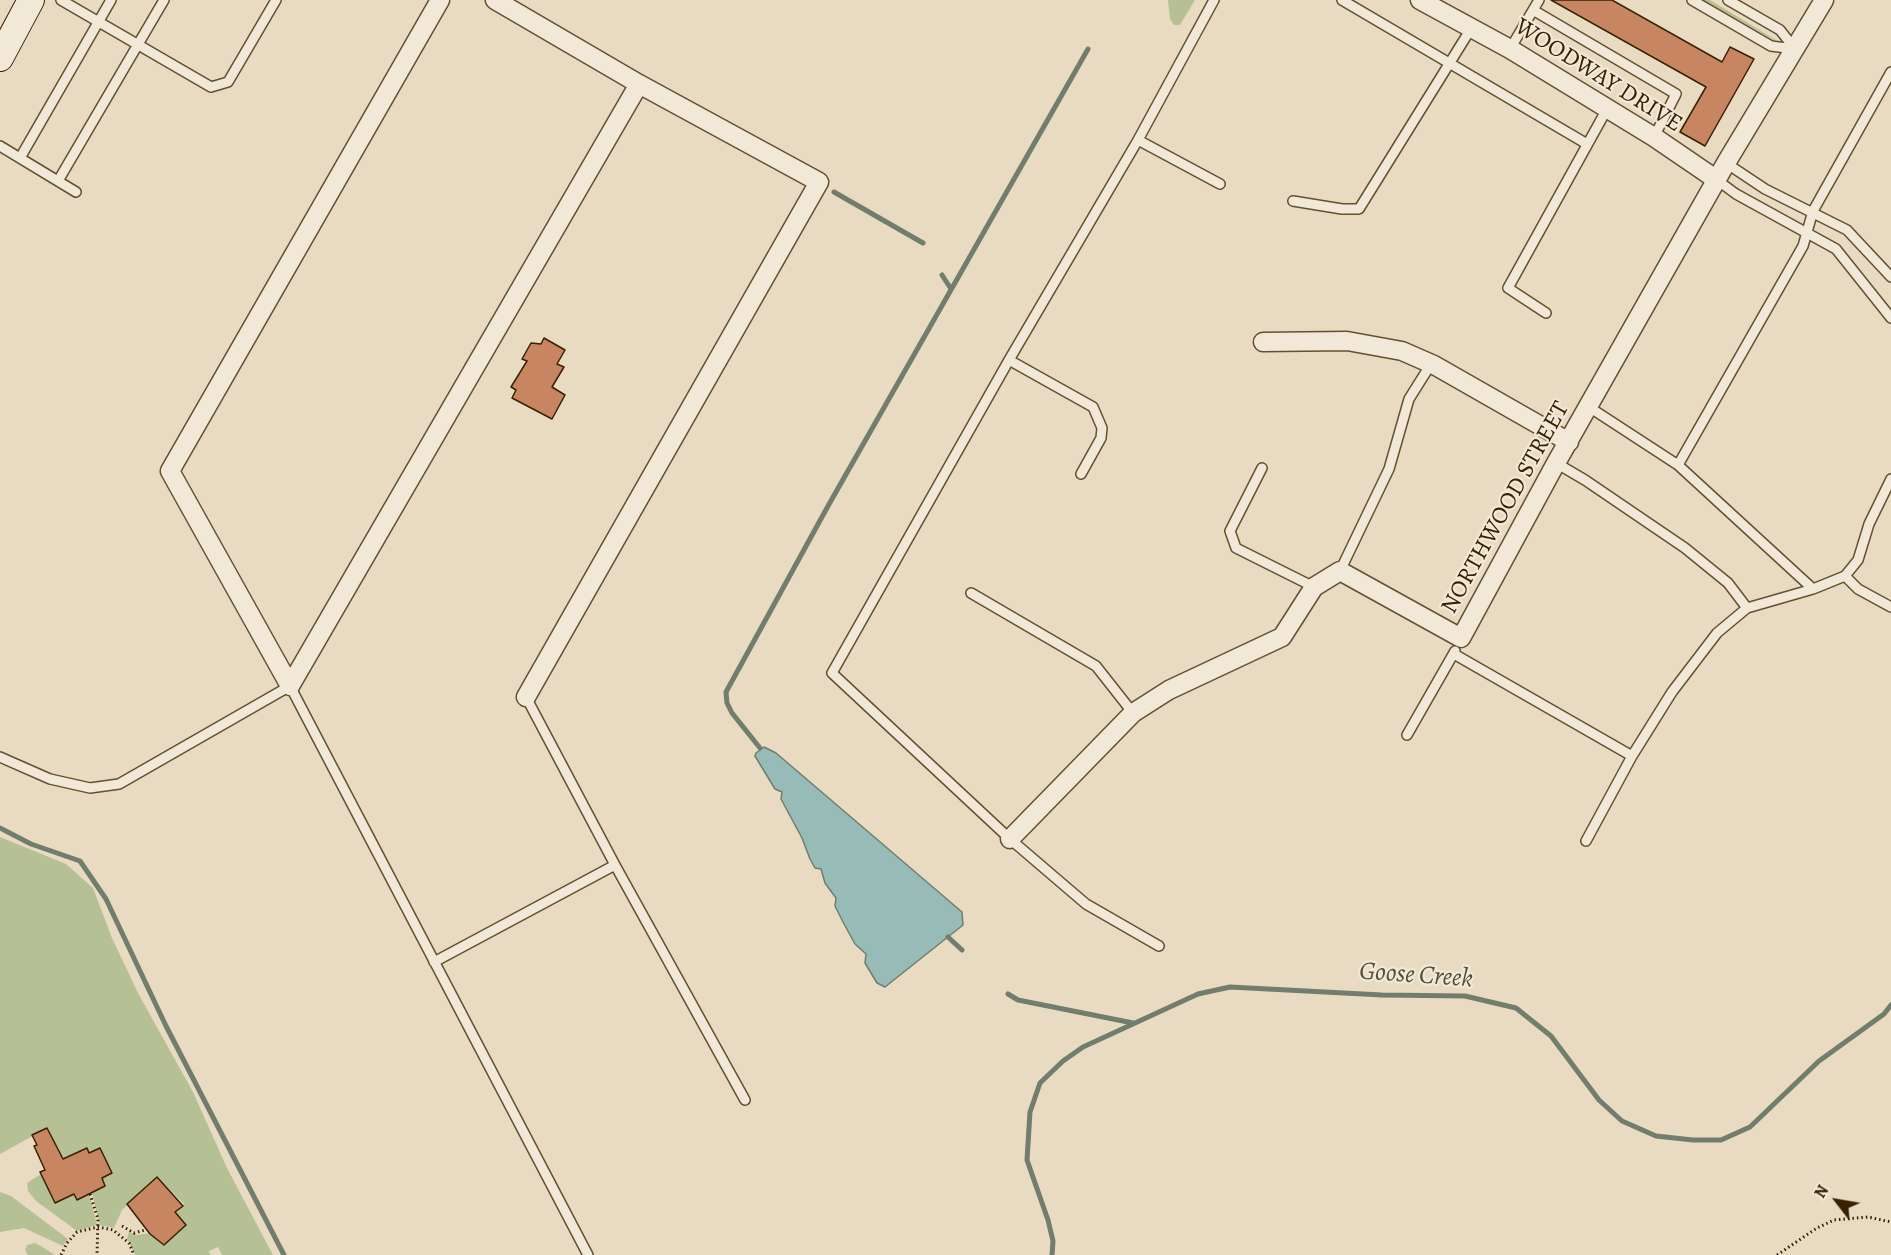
<!DOCTYPE html>
<style>
body{margin:0}
#map{position:relative;width:1891px;height:1255px;overflow:hidden;background:#e9dbc1;font-family:Alegreya,serif}
canvas{display:block}
.north{position:absolute;left:1807px;top:1171px;width:60px;height:60px;-webkit-text-stroke:4px #f1e8d7;paint-order:stroke;rotate:301deg;font-size:16px;font-weight:700;line-height:24px;text-align:center;color:#372100}
.north::after{content:'';display:block;margin:auto;width:21px;height:27px;background:#372100;clip-path:polygon(50% 0,100% 100%,50% 72%,0 100%)}
</style>
<div id="map">
<canvas width="1891" height="1255"></canvas>
<div class="north">N</div>
</div>
<script>
const g = document.querySelector('canvas').getContext('2d');
g.lineJoin = 'round';
function fill(path, color) {
  g.fillStyle = color;
  g.fill(path, 'evenodd');
}
function shape(rows) {
  const path = new Path2D();
  for (const r of rows) {
    path.moveTo(r[0], r[1]);
    for (let i = 2; i < r.length; i += 2) path.lineTo(r[i], r[i + 1]);
  }
  return path;
}
function strokePath(path, color, width, dash) {
  g.strokeStyle = color;
  g.lineWidth = width;
  g.lineCap = dash ? 'butt' : 'round';
  g.setLineDash(dash || []);
  g.stroke(path);
}
function label(font, color, halo, rows, align = 'center') {
  g.font = font + ' Alegreya,serif';
  g.lineWidth = 4.5;
  g.setLineDash([]);
  g.textBaseline = 'middle';
  g.strokeStyle = halo;
  g.fillStyle = color;
  for (const [text, x, y, turn = 0] of rows) {
    g.save();
    g.translate(x, y);
    g.rotate((+turn || 0) * Math.PI / 180);
    g.textAlign = isNaN(turn) ? turn : align;
    if (halo) g.strokeText(text, 0, 0);
    g.fillText(text, 0, 0);
    g.restore();
  }
}
fill(shape([
 [1168,0,1195,0,1180,25,1174,25,1170,19],
 [1703,0,1710,0,1776,40,1774,40],
 [0,837,66,864,93,888,112,938,138,993,193,1092,227,1168,273,1255,222,1255,218,1247,209,1251,210,1255,135,1255,127,1238,129,1232,136,1235,151,1233,164,1245,186,1225,175,1212,184,1204,157,1177,122,1210,114,1228,100,1225,92,1193,105,1186,102,1178,112,1173,100,1148,89,1153,87,1148,64,1161,47,1128,0,1154],
 [41,1174,55,1203,74,1194,77,1200,89,1194,97,1225,77,1231,36,1201,28,1191,27,1183],
 [0,1192,11,1196,68,1239,63,1246,24,1228,0,1232],
 [35,1243,39,1245,55,1255,28,1255,25,1250,27,1245]
]), '#b5c094');
const water = shape([
 [764,747,776,753,962,912,963,925,885,987,877,983,865,963,866,954,855,944,843,922,835,906,836,898,825,883,821,869,815,868,810,859,802,838,781,799,782,792,775,789,755,756,756,753,764,747]
]);
fill(water, '#97bbb6');
strokePath(water, '#717d6d', 1.5);
strokePath(shape([
 [834,192,923,243],
 [942,275,951,289],
 [760,748,732,713,727,703,726,692,828,506,1088,49],
 [0,828,31,844,80,861,106,899,166,1026,284,1255],
 [948,937,962,950],
 [1008,994,1018,1000,1133,1023],
 [1052,1255,1053,1241,1048,1220,1027,1160,1030,1112,1040,1083,1063,1061,1083,1047,1198,994,1230,987,1382,995,1465,996,1516,1008,1551,1036,1599,1100,1622,1121,1656,1136,1693,1140,1721,1140,1750,1127,1819,1061,1884,1014,1891,1005]
]), '#717d6d', 5);
const building = shape([
 [1551,0,1612,0,1722,62,1730,47,1754,59,1705,146,1680,132,1706,87,1551,0],
 [544,338,565,350,557,364,564,367,552,387,565,395,552,419,512,398,516,390,511,387,527,361,522,359,531,343,541,344,544,338],
 [47,1128,63,1159,87,1148,89,1153,100,1148,112,1173,102,1178,105,1186,77,1200,74,1194,55,1203,40,1172,45,1170,34,1146,37,1145,32,1135,47,1128],
 [157,1177,183,1206,175,1212,186,1225,164,1245,150,1234,127,1204,157,1177]
]);
fill(building, '#c78562');
strokePath(building, '#372100', 1.5);
const service = shape([
 [61,0,211,87,228,82,276,0],
 [1342,0,1587,144],
 [1692,0,1771,46,1795,49],
 [1728,0,1780,30,1795,49],
 [1533,10,1676,94,1654,137],
 [1510,49,1539,0],
 [1138,140,1220,184],
 [0,146,76,192],
 [20,158,111,0],
 [1726,163,1765,189,1847,230,1891,277],
 [1717,180,1736,194,1836,249,1891,318],
 [58,181,164,0],
 [1293,201,1342,209,1359,209,1472,27],
 [1546,313,1508,288,1607,109],
 [1009,360,1093,407,1102,428,1101,438,1081,474],
 [1589,407,1678,465,1813,589],
 [1556,463,1585,480,1685,548,1728,583,1747,608],
 [1678,465,1803,246,1813,211,1891,72],
 [1262,468,1230,531,1236,548,1314,587],
 [1340,571,1389,469,1409,399,1431,364],
 [1845,576,1858,589,1891,607],
 [971,593,1096,666,1133,713],
 [1454,654,1632,756],
 [526,697,615,865,745,1100],
 [1407,735,1455,651],
 [0,757,50,779,90,788,119,784,290,686,588,1255],
 [1586,841,1632,756,1672,692,1717,633,1747,608,1813,589,1845,576,1858,560,1869,524,1891,479],
 [1159,946,1086,904,1010,839,832,673,1009,360,1138,140,1214,0],
 [434,962,615,865]
]);
const minor = shape([
 [495,0,639,84,819,182,526,697],
 [1420,0,1510,49,1654,137,1717,180],
 [1263,342,1347,341,1402,351,1434,365,1569,442],
 [290,686,170,471,440,0],
 [290,686,639,84],
 [1010,839,1133,713,1169,690,1282,637,1314,587,1340,571,1461,638,1556,463,1726,163,1824,0]
]);
const secondary = shape([
 [0,58,31,0]
]);
strokePath(service, '#645030', 12);
strokePath(minor, '#645030', 21);
strokePath(secondary, '#372100', 28);
strokePath(shape([
 [90,1194,98,1219,97,1255],
 [122,1226,134,1233,145,1230],
 [61,1255,67,1243,77,1232,98,1227,113,1230,129,1243,134,1255],
 [1777,1255,1817,1228,1834,1220,1868,1217,1891,1222]
]), '#372100', 3, [1.5, 3]);
strokePath(service, '#f1e8d7', 9);
strokePath(minor, '#f1e8d7', 18);
strokePath(secondary, '#f1e8d7', 26);
label('24px', '#372100', '#f1e8d7', [
 ["WOODWAY DRIVE",1598,76,32],
 ["NORTHWOOD STREET",1506,508,-61]
]);
label('italic 26px', '#544f37', '#f1e8d7', [
 ["Goose Creek",1416,976,4]
]);
</script>
